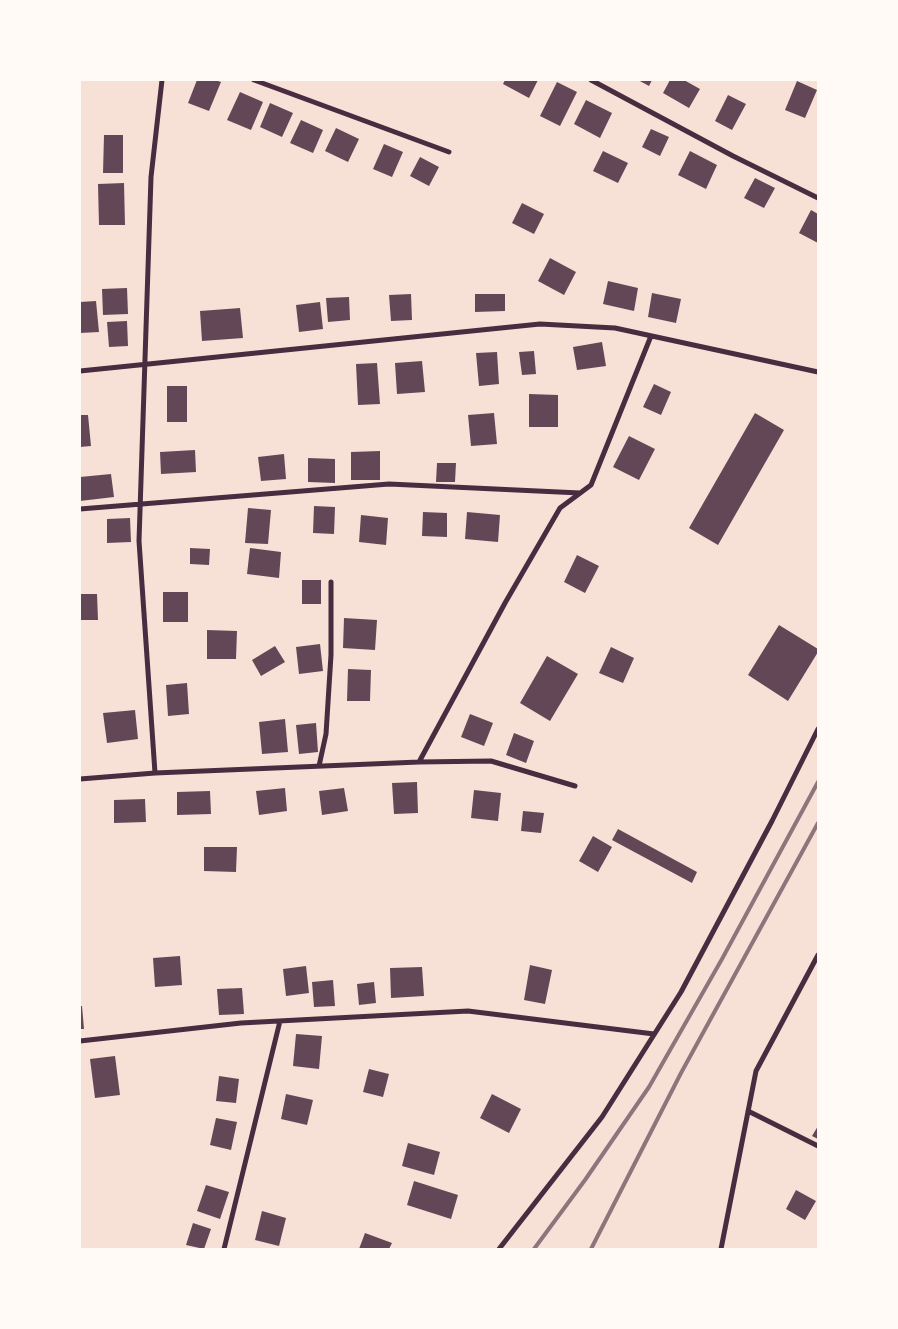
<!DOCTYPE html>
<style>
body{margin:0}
#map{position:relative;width:898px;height:1329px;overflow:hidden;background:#f7e1d7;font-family:Commissioner,sans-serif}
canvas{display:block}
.frame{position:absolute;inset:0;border:81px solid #fffaf5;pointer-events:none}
</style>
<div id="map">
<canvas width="898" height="1329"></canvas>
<div class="frame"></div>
</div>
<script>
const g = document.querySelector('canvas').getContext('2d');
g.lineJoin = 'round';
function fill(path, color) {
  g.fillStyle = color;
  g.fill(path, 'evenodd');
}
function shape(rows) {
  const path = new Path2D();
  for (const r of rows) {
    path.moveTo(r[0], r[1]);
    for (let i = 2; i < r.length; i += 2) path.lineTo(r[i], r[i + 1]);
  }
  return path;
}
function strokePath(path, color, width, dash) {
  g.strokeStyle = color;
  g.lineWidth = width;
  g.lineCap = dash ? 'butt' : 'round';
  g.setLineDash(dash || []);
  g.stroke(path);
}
fill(shape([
 [197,80,215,80,221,82,209,111,188,103],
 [505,80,538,80,529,98,503,84],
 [638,80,652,80,649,86],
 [670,80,684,80,700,89,689,108,663,93],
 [797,81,817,90,805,118,785,110],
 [557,82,577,92,560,126,540,116],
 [240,92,263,102,251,130,227,120],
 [728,95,746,104,732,130,715,121],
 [586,100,612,113,600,138,574,124],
 [270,103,293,113,282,137,260,127],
 [301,120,323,130,313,153,290,143],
 [336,128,359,139,348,162,325,151],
 [651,129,669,137,660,156,642,147],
 [104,135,123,135,123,173,103,173],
 [384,144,403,152,392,177,373,169],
 [603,151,628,163,618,183,593,171],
 [690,151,717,165,706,189,678,175],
 [420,157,439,167,429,186,410,176],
 [755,178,775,188,764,208,744,198],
 [124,183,125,225,99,225,98,184],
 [522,203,544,214,534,234,512,223],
 [811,210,818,214,818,243,799,233],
 [550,258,576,272,564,295,538,281],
 [608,281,638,288,634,311,603,304],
 [127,288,128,314,103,315,102,289],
 [652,293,681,299,676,323,648,317],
 [411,294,412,320,391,321,389,295],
 [475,294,505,294,505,311,475,312],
 [349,297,350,320,328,322,326,298],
 [96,301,99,332,80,333,80,302],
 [320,302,323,329,299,332,296,305],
 [240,308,243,338,202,341,200,311],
 [127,321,128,346,109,347,107,322],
 [602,342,606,366,577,370,573,347],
 [534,351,536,374,522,375,519,352],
 [497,352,499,384,479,386,476,353],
 [422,361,425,392,397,394,395,363],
 [377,363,380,404,358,405,356,364],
 [654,384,671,392,661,415,643,407],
 [167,386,187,386,187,422,167,422],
 [529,394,558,395,558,427,529,427],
 [494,413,497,444,471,446,468,415],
 [755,413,784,430,718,545,689,528],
 [80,415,88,415,91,446,80,447],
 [629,436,655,449,639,480,613,467],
 [195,450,196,472,161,474,160,452],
 [380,451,380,480,351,480,351,452],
 [284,454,286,479,261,481,258,457],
 [308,458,335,459,335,483,308,482],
 [437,463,456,463,455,482,436,482],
 [111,474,114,497,80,501,80,477],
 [314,506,335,507,334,534,313,533],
 [248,508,271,510,268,544,245,543],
 [423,512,447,513,447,537,422,536],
 [467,512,500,515,498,542,465,539],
 [361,515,388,518,386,545,359,542],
 [130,518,131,542,107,543,107,519],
 [190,548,210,549,209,565,190,564],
 [250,548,281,552,279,578,247,574],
 [577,555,599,566,585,593,564,582],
 [302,580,321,580,321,604,302,604],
 [163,592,188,592,188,622,163,622],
 [80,594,97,594,98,620,80,620],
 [344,618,377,620,375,650,343,648],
 [779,625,818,649,818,652,788,701,748,675],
 [207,630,237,631,236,659,207,659],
 [320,644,323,671,299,674,296,647],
 [275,646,285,662,261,676,252,660],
 [611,647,634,658,623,683,599,673],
 [547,656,578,674,550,721,520,703],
 [348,669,371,670,370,701,347,701],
 [187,683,189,714,168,716,166,685],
 [135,710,138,739,107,743,103,713],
 [470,714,493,723,484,746,461,737],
 [285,719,288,752,262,754,259,722],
 [316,723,318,752,299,754,296,725],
 [514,733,534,741,526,763,506,755],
 [417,782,418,813,394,814,392,783],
 [285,788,287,811,259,815,256,791],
 [344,788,348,811,322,815,319,791],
 [474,790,501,793,498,821,471,818],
 [210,791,211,814,177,815,177,792],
 [145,799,146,822,114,823,114,800],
 [523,811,544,813,541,833,521,831],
 [618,829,697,872,692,883,612,840],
 [593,836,612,847,598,872,579,861],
 [204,847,237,847,236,872,204,871],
 [180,956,182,985,155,987,153,958],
 [530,965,552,970,545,1004,524,1000],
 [306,966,309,993,286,996,283,969],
 [422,967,424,996,391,998,390,968],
 [333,980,335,1006,314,1007,312,982],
 [374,982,376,1003,359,1005,357,984],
 [242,988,244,1014,219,1015,217,989],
 [80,1006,82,1006,84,1029,80,1029],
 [296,1034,322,1036,319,1069,293,1066],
 [115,1056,120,1095,95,1098,90,1059],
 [369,1069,389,1074,383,1097,363,1092],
 [219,1076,239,1079,236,1103,216,1101],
 [286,1094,313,1100,307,1125,281,1119],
 [492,1094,521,1109,509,1133,480,1118],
 [216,1118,237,1122,231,1150,210,1145],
 [818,1126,818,1139,812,1136],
 [408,1143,440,1152,434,1175,402,1166],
 [414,1181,458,1195,451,1219,407,1205],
 [206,1185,229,1192,220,1219,197,1211],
 [796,1190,816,1201,805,1220,786,1209],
 [262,1211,286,1218,279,1246,255,1240],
 [193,1223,211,1229,204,1249,186,1245],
 [365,1233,392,1243,389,1249,359,1249]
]), '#644757');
strokePath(shape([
 [254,80,449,152],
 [591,80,733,156,818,198],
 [80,371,540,324,615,328,818,372],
 [80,509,389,484,580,493],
 [419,762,505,603,560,508,591,485,651,336],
 [319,766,326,734,331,655,331,582],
 [155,773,139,541,151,177,162,80],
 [80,779,155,773,419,762,491,761,575,786],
 [80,1041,241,1023,468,1011,654,1034],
 [748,1111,818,1146],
 [224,1249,280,1021],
 [499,1249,602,1117,681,992,772,821,818,729],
 [721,1249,756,1071,818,955]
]), '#4a2c40', 5);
strokePath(shape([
 [534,1249,585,1180,649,1087,722,959,818,782],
 [591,1249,681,1073,818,823]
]), '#8f747c', 4);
</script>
